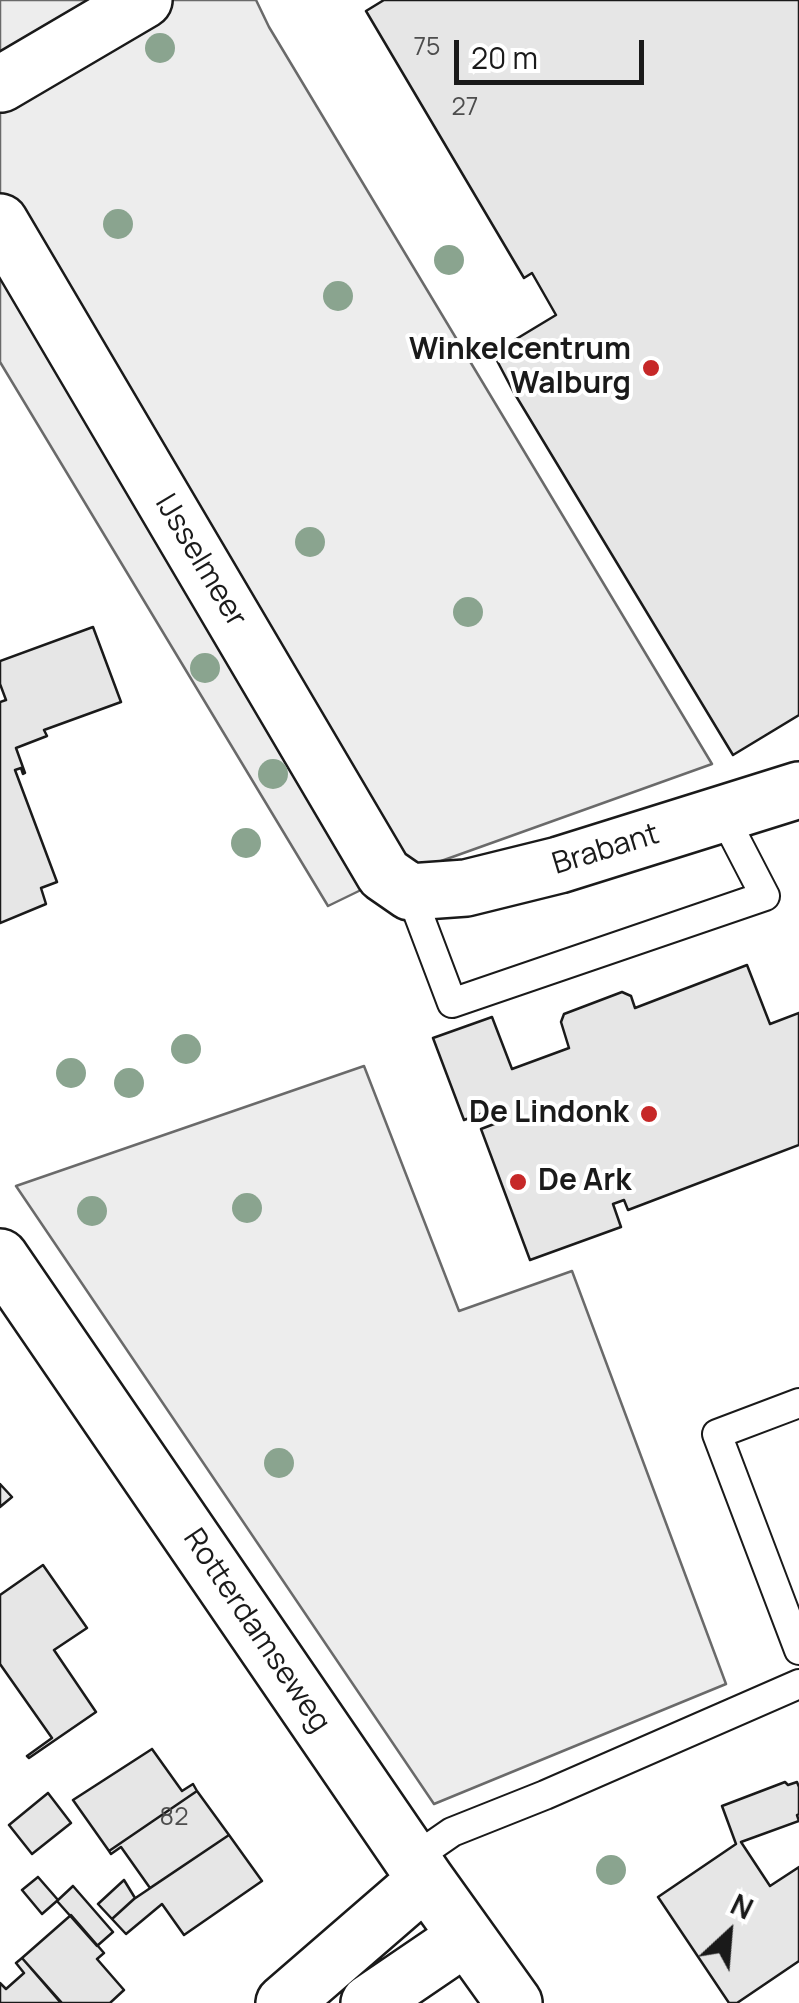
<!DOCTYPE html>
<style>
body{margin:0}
#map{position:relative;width:799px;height:2003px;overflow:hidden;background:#fff;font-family:Manrope,sans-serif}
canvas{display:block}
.north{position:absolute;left:679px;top:1883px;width:100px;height:100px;-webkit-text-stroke:8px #fff;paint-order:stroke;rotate:26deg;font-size:28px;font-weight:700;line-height:40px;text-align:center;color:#1a1a1a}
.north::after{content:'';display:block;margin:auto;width:35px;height:45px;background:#1a1a1a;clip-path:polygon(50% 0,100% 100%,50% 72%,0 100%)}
.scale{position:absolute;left:454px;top:40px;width:190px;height:45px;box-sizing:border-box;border:5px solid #1a1a1a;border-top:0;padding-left:12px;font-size:30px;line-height:35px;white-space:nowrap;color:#1a1a1a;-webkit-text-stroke:8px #fff;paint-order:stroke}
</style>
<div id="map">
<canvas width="799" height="2003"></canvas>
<div class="north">N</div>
<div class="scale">20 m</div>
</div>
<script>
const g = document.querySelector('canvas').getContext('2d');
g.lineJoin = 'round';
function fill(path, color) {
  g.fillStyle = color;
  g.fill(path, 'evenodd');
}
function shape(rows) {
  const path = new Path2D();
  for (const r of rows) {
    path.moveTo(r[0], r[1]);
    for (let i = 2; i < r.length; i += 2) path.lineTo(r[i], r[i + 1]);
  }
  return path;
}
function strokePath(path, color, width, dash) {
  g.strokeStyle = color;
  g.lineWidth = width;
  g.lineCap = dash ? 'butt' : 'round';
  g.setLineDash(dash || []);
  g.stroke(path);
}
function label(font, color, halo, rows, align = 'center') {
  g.font = font + ' Manrope,sans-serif';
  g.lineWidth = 8;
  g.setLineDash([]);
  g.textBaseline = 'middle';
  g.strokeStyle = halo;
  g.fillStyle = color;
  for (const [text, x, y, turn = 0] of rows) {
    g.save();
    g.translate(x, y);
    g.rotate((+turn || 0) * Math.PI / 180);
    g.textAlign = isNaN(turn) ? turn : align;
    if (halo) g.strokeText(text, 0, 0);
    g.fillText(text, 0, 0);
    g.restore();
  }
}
const built = shape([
 [0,0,256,0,269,27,712,764,363,889,328,906,0,362,0,0],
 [364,1066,459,1311,572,1271,726,1684,434,1804,16,1186,364,1066]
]);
fill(built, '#ededed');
strokePath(built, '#6a6a6a', 2.5);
const building = shape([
 [384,0,799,0,799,715,733,755,513,391,493,353,556,315,532,273,524,278,366,11,384,0],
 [93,627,121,702,44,730,47,736,16,748,25,773,23,774,21,768,15,770,57,882,41,888,46,904,0,923,0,702,6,700,0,684,0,661,93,627],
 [747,965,770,1024,799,1013,799,1145,628,1210,624,1200,613,1204,621,1227,530,1260,481,1129,502,1121,497,1108,464,1120,433,1038,492,1017,512,1069,569,1048,561,1022,564,1014,622,992,631,996,635,1008,747,965],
 [0,1484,12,1497,0,1507,0,1484],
 [43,1565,87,1628,54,1650,96,1712,29,1758,27,1756,52,1738,0,1664,0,1595,43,1565],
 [152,1749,182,1791,193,1784,197,1791,109,1851,73,1800,152,1749],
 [785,1782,788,1785,797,1782,799,1787,799,1814,797,1815,799,1821,741,1842,770,1886,799,1867,799,1961,737,2003,729,2003,658,1897,736,1844,722,1806,785,1782],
 [197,1791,229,1835,150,1888,121,1847,111,1854,109,1851,197,1791],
 [48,1793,71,1823,32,1854,9,1825,48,1793],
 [229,1835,262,1881,184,1935,162,1904,126,1934,112,1919,134,1899,229,1835],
 [38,1877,58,1900,42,1914,22,1890,38,1877],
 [124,1880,135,1898,112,1919,98,1904,124,1880],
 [73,1886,113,1932,97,1946,57,1901,73,1886],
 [71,1915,104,1953,97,1959,124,1990,110,2003,62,2003,22,1958,71,1915],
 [22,1958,61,2003,0,2003,0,1983,6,1989,24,1973,16,1963,22,1958]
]);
fill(building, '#e6e6e6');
strokePath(building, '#1a1a1a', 2.5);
const lane = shape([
 [410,892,452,1003,765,896,722,813],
 [799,1403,717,1434,799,1650],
 [413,1859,452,1832,545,1795,799,1684]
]);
const street = shape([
 [1,84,144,0],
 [0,222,384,874,410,892,466,888,559,865,799,790]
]);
const secondary = shape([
 [0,1257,426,1880,514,2003],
 [284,2003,426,1880],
 [369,2003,466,1937]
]);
strokePath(lane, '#1a1a1a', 32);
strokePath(street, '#1a1a1a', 60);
strokePath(secondary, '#1a1a1a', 60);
strokePath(lane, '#fff', 28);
strokePath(street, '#fff', 55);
strokePath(secondary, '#fff', 55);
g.fillStyle = '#8aa48f';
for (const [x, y] of [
 [160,48],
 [118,224],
 [449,260],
 [338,296],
 [310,542],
 [468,612],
 [205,668],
 [273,774],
 [246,843],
 [186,1049],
 [71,1073],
 [129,1083],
 [247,1208],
 [92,1211],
 [279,1463],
 [611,1870]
]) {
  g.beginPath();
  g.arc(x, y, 15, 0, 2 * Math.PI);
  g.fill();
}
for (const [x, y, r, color] of [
 [651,368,10,"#c62828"],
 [649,1114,10,"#c62828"],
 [518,1182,10,"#c62828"]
]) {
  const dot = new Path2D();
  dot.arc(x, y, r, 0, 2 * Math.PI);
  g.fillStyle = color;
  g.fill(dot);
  strokePath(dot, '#fff', 4);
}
label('25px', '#4d4d4d', null, [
 ["75",427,48],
 ["27",465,108],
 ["82",174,1818]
]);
label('bold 30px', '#1a1a1a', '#fff', [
 ["Winkelcentrum",631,351],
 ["Walburg",631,385],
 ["De Lindonk",629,1114],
 ["De Ark",538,1182,"left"]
], 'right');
label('30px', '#1a1a1a', '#fff', [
 ["IJsselmeer",200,561,59],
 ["Brabant",606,850,-17],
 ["Rotterdamseweg",256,1631,56]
]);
</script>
